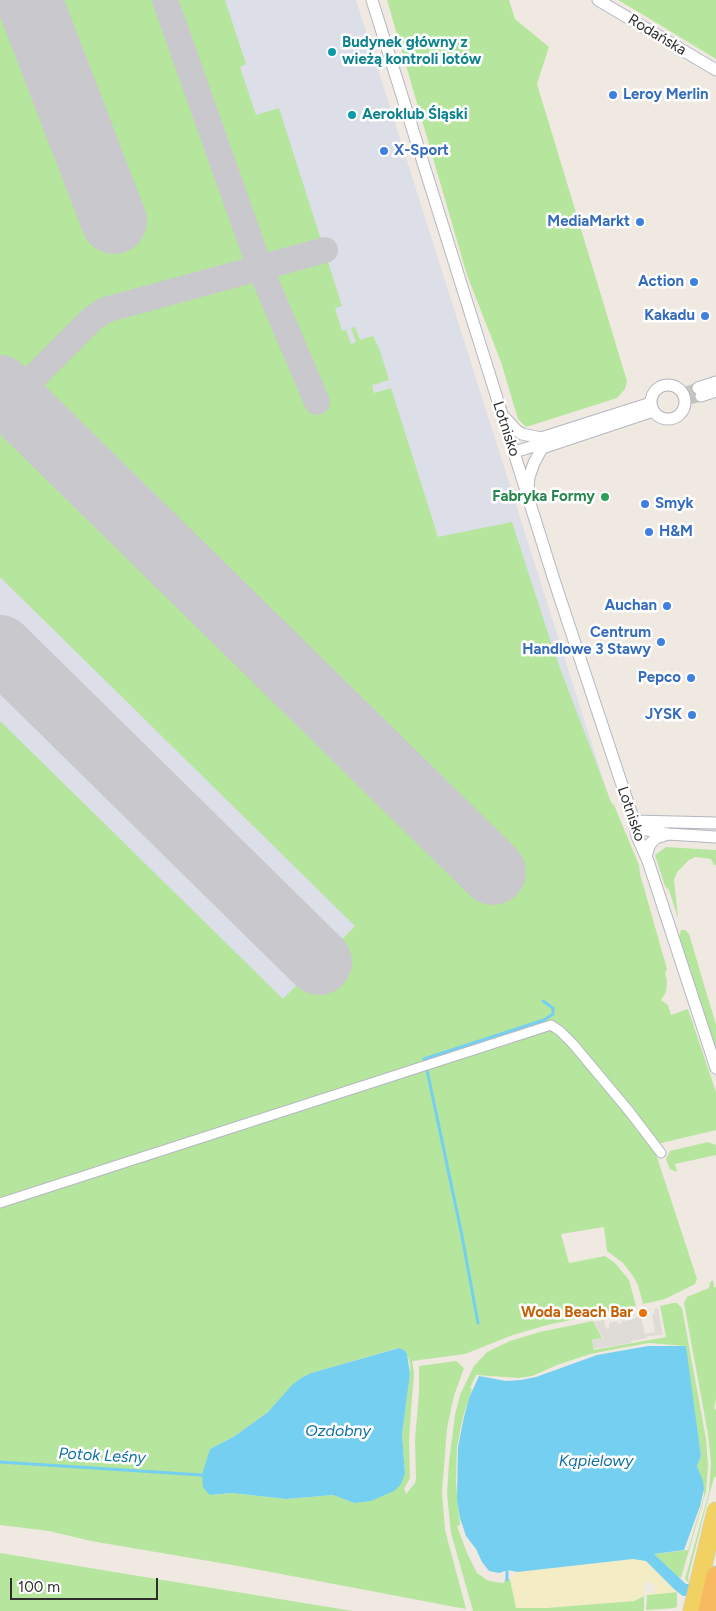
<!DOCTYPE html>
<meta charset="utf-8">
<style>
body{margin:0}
#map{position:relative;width:716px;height:1611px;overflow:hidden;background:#efe9e1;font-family:Figtree,sans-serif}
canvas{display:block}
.scale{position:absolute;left:10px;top:1578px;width:148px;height:22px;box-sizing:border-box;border:2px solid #2e2e2e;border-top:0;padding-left:6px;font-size:15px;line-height:18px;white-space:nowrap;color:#2e2e2e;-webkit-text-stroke:4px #fff;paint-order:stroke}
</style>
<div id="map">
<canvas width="716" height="1611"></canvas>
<div class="scale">100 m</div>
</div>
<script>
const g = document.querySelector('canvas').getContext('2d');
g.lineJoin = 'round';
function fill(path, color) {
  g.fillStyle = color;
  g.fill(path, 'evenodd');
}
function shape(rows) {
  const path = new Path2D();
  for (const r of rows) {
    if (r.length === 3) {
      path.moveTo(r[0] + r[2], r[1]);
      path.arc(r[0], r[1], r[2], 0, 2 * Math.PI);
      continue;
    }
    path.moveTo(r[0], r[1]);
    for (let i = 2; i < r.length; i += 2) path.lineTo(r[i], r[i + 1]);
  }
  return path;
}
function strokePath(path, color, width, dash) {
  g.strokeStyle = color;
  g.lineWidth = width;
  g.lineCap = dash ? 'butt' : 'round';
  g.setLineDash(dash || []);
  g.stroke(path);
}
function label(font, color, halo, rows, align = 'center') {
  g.font = font + ' Figtree,sans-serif';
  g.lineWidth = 5;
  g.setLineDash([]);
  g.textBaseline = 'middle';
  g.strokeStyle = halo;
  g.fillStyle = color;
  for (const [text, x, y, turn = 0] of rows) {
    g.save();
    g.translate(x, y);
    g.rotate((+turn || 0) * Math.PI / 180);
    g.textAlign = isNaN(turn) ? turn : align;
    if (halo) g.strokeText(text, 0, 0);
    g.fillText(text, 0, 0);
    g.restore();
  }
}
fill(shape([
 [0,0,356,0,667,981,0,1128]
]), '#dcdee8');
fill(shape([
 [0,0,225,0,246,64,240,67,256,115,279,108,342,306,335,308,342,331,346,330,351,344,356,342,351,328,355,327,360,340,373,336,379,348,389,380,372,385,374,393,391,388,438,537,512,522,554,652,611,802,614,805,639,865,640,874,667,969,665,973,667,981,666,992,661,1000,668,1005,671,1015,688,1009,716,1092,716,1130,653,1145,697,1279,695,1284,665,1299,643,1304,638,1285,633,1276,623,1263,607,1251,604,1227,561,1234,569,1263,605,1256,615,1263,629,1280,636,1306,547,1325,513,1335,465,1354,412,1361,414,1373,409,1438,410,1478,404,1489,406,1494,415,1483,416,1479,415,1440,419,1393,419,1366,456,1361,464,1368,454,1396,447,1428,442,1492,445,1530,466,1609,244,1567,91,1541,49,1531,0,1525,0,721,283,999,355,926,0,577,0,422,480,894,515,860,0,356],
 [398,1348,407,1354,410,1364,410,1374,402,1435,405,1474,354,1503,333,1495,286,1499,232,1493,210,1495,210,1449,235,1436,268,1412,292,1386,301,1378,311,1373],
 [387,0,509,0,515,19,549,47,537,84,627,381,625,389,617,398,526,427,518,419,501,362,467,275],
 [618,0,716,0,716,59,642,14],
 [666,847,716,850,716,865,714,865,711,859,695,857,689,860,677,872,674,880,678,918,669,890,665,886,655,855],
 [681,930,685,930,689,934,716,1025,716,1053,679,938],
 [708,1142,716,1145,716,1155,675,1164,677,1172,670,1169,668,1165,666,1159,670,1151],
 [713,1280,714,1287,716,1287,716,1399,714,1409,716,1410,716,1477,714,1477,704,1514,688,1578,689,1583,685,1579,709,1492,711,1462,708,1434,684,1303,687,1297,709,1288,710,1282],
 [673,1303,677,1303,682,1308,706,1439,708,1466,706,1491,681,1578,676,1575,654,1554,688,1550,704,1496,703,1483,697,1466,701,1456,685,1346,649,1343,626,1347,590,1354,557,1365,532,1376,519,1378,476,1375,470,1388,472,1389,463,1417,457,1447,456,1483,460,1525,457,1526,467,1553,477,1573,487,1580,495,1582,504,1583,505,1579,510,1579,517,1608,634,1601,644,1596,644,1611,473,1611,451,1533,447,1494,449,1462,455,1415,460,1395,474,1366,487,1352,510,1341,540,1332,593,1321,602,1338,592,1340,594,1350,666,1337,660,1306],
 [0,1553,120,1573,353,1611,0,1611],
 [677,1592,677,1606,675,1608,646,1610,647,1595]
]), '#b6e59e');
fill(shape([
 [633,1559,646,1561,677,1592,647,1595,647,1593,654,1593,655,1584,645,1582,644,1596,634,1601,547,1608,516,1608,510,1579,517,1572]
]), '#f3ecc5');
fill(shape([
 [658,1308,663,1335,647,1336,647,1338,631,1341,631,1343,594,1349,592,1340,603,1338,594,1322,604,1320,606,1329,609,1328,609,1323,617,1321,618,1324,622,1323,621,1320,626,1321,641,1316,645,1334,655,1332,652,1314,655,1313,654,1309]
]), '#dfdcd8');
fill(shape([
 [648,1346,686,1346,701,1456,697,1466,703,1481,704,1489,700,1506,684,1550,654,1554,686,1584,716,1584,716,1595,683,1596,675,1590,646,1561,633,1559,517,1572,508,1570,499,1573,489,1571,482,1562,476,1549,466,1536,460,1518,457,1500,458,1447,464,1417,469,1398,479,1376,506,1381,521,1380,536,1377,597,1355],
 [399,1348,404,1350,407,1354,410,1374,402,1435,405,1474,401,1484,394,1491,371,1501,354,1503,333,1495,286,1499,232,1493,210,1495,206,1491,203,1487,202,1475,210,1449,235,1436,268,1412,292,1385,301,1378,311,1373]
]), '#75cff0');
strokePath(shape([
 [425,1060,424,1059,544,1020,553,1014,553,1008,543,1001],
 [427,1070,462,1236,478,1323],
 [0,1462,202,1475],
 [507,1580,507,1570]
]), '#75cff0', 3);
strokePath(shape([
 [165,0,260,268,317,402],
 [28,383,92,319,105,310,325,250]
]), '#c9c8cc', 26);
strokePath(shape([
 [29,0,114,221],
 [0,388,493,872],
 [0,648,319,962]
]), '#c9c8cc', 66);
strokePath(shape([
 [687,392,698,388],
 [690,399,701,396]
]), '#c8c4bd', 11, [11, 5.5]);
const pedestrian = shape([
 [0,1203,551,1025,560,1031,573,1044,629,1111,661,1153]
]);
const minor = shape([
 [372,0,555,583,634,821,637,836,648,861,716,1068],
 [598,0,716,70],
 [668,402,17],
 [698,388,716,382],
 [701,396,716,391],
 [505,418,516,430,522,434,541,438,651,403],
 [514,452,534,446,542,448,653,411],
 [528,489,529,477,534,463,542,448],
 [634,821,642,829,668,834,716,837],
 [634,821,716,823],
 [646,856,650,844,656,838,668,834]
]);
const primary = shape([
 [692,1611,716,1511]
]);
const trunk = shape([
 [708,1611,716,1576]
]);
strokePath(pedestrian, '#b4b7c1', 11);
strokePath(minor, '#b4b7c1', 13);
strokePath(primary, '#c9c9c9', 19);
strokePath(trunk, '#c9c9c9', 21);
strokePath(pedestrian, '#fff', 9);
strokePath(minor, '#fff', 11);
strokePath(primary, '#f2d163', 18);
strokePath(trunk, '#f8ba60', 19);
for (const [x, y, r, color] of [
 [332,52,5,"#0f9aa8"],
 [613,95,5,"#3f7fe0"],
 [352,115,5,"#0f9aa8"],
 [384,151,5,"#3f7fe0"],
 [640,222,5,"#3f7fe0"],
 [694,282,5,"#3f7fe0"],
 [705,316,5,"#3f7fe0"],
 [605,497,5,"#2e9e5b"],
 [645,504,5,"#3f7fe0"],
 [649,532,5,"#3f7fe0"],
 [667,606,5,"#3f7fe0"],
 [661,642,5,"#3f7fe0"],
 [691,678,5,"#3f7fe0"],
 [692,715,5,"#3f7fe0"],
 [643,1313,5,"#e8710a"]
]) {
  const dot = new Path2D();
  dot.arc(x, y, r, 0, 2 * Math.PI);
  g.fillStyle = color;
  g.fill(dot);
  strokePath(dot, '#fff', 2);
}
label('15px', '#2e2e2e', '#fff', [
 ["Rodańska",657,35,31],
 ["Lotnisko",506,429,72],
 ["Lotnisko",631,814,71]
]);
label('bold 15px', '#0d838f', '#fff', [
 ["Budynek główny z",342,43],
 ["wieżą kontroli lotów",342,60],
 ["Aeroklub Śląski",362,115]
], 'left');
label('bold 15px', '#366cbe', '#fff', [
 ["Leroy Merlin",623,95,"left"],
 ["X-Sport",394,151,"left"],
 ["MediaMarkt",630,222],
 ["Action",684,282],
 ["Kakadu",695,316],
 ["Smyk",655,504,"left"],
 ["H&M",659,532,"left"],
 ["Auchan",657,606],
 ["Centrum",651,633],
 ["Handlowe 3 Stawy",651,650],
 ["Pepco",681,678],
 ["JYSK",682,715]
], 'right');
label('bold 15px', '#27864d', '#fff', [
 ["Fabryka Formy",595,497]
], 'right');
label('bold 15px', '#c56008', '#fff', [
 ["Woda Beach Bar",633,1313]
], 'right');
label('italic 16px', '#0d6fa3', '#fff', [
 ["Ozdobny",338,1431],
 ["Potok Leśny",102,1456,3],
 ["Kąpielowy",596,1461]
]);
</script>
